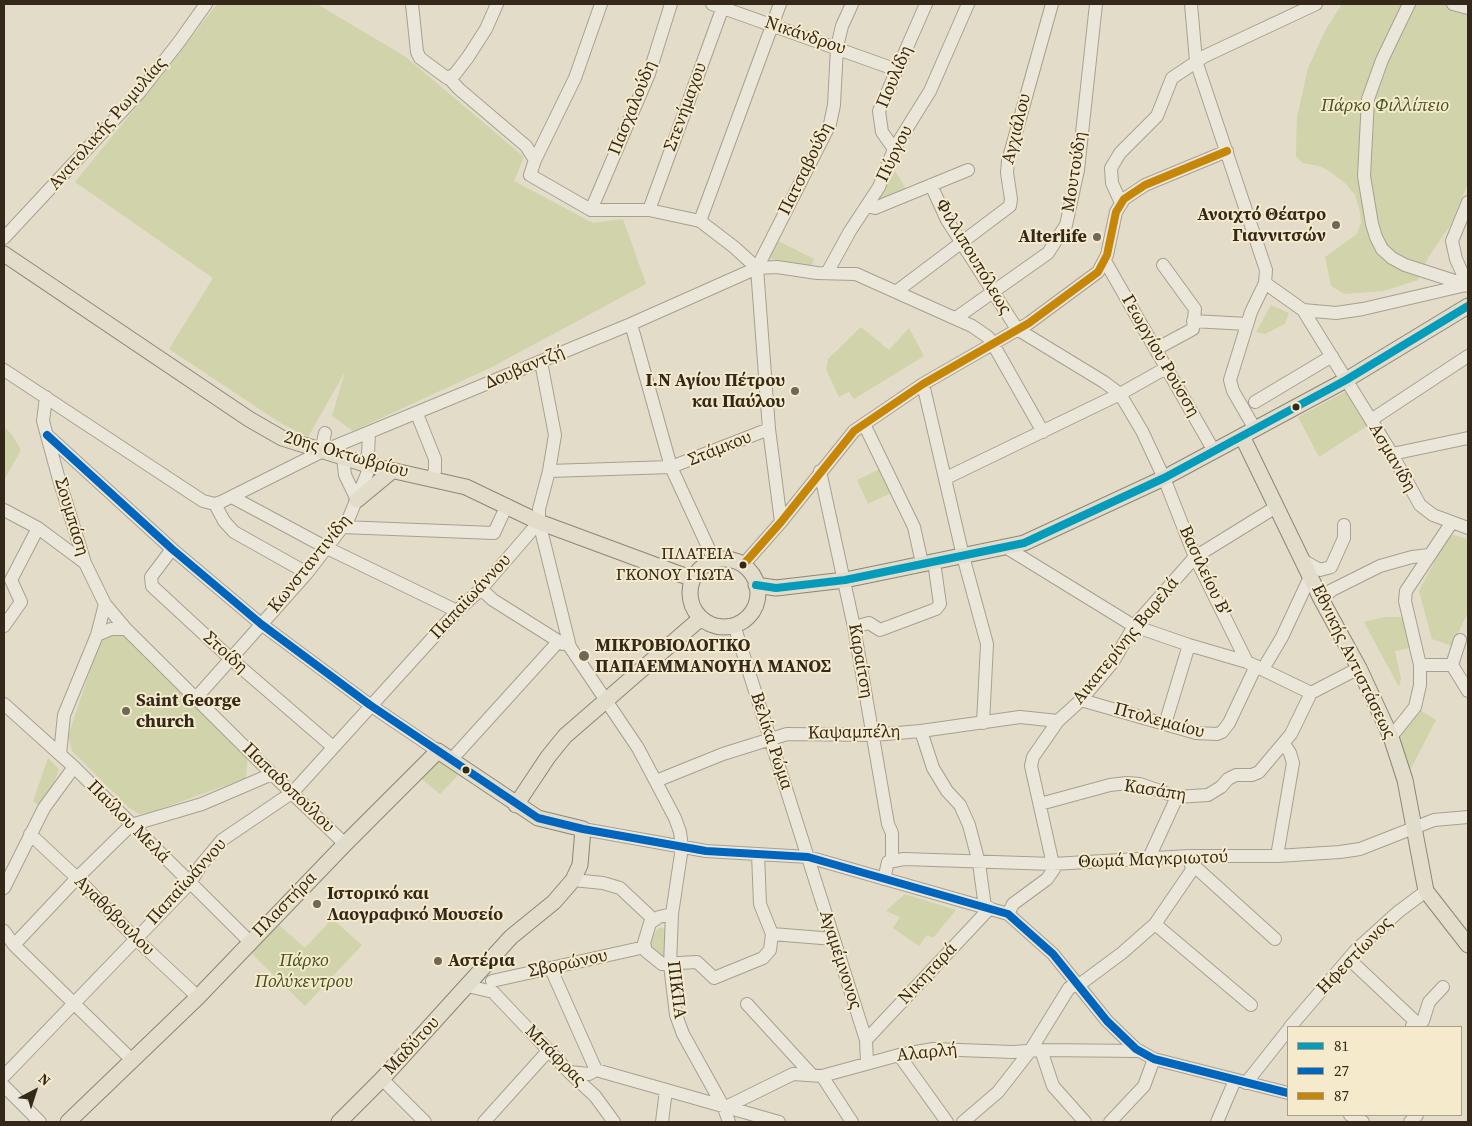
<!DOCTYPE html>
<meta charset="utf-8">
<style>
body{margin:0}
#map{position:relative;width:1472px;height:1126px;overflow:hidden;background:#e3dcc8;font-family:"Source Serif 4",serif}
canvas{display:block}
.frame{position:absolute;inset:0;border:5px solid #34281b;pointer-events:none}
.legend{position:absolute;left:1287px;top:1026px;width:175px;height:90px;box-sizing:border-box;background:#f5ebcc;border:1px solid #a89d85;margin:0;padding:6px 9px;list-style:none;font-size:15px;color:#34281b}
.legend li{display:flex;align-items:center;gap:10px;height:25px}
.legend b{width:25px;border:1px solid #a89d85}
.north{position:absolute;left:10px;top:1066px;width:50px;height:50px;-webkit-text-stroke:4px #f5ebcc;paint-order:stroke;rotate:40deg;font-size:14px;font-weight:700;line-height:20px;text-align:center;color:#34281b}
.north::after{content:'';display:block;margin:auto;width:18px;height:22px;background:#34281b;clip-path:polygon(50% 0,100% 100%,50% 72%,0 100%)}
</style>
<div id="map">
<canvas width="1472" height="1126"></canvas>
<div class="frame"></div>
<ul class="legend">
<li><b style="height:6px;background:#059cbc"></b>81</li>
<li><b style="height:6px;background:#0065bd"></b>27</li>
<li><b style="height:6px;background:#c68607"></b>87</li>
</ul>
<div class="north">N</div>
</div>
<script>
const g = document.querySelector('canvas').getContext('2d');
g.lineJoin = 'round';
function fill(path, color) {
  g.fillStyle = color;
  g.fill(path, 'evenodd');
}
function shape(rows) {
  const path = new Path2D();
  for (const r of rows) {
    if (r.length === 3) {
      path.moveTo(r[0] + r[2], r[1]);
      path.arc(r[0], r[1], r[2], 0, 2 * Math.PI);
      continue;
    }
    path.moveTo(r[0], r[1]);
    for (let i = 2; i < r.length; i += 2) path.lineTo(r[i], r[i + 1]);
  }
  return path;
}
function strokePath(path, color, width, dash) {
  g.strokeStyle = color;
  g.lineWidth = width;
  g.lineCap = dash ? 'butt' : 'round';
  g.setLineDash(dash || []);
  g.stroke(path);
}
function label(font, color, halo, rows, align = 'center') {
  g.font = font + ' "Source Serif 4",serif';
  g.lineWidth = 4;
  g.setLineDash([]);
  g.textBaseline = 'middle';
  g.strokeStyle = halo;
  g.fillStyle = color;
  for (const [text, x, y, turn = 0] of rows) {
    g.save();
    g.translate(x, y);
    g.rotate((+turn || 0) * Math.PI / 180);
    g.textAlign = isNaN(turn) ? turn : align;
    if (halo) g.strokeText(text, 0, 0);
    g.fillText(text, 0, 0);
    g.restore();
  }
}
fill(shape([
 [217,4,317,4,406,57,524,157,514,181,593,223,623,219,646,284,492,367,353,431,332,416,345,372,308,437,282,424,169,349,213,278,75,182,163,74],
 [1342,4,1444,4,1468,13,1468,183,1451,224,1428,258,1418,280,1383,291,1344,294,1331,286,1325,257,1357,234,1361,223,1360,212,1355,195,1345,183,1329,171,1319,166,1302,163,1296,156,1297,117,1308,68,1326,29],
 [895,171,906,189,879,200],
 [778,241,814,259,810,270,769,258],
 [1271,305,1289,313,1285,324,1265,334,1256,332],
 [861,327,889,350,909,328,924,356,854,399,849,392,839,397,826,369,828,359],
 [1347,391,1367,426,1319,457,1298,417],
 [4,426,12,435,21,450,4,480],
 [880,469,891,493,868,504,857,480],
 [1449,534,1468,539,1468,612,1452,646,1432,639,1419,591],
 [1385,617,1406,617,1411,648,1395,651,1401,679,1399,687,1364,622],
 [127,633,248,754,246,778,155,811,139,814,128,807,72,751,68,736,101,637],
 [1415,707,1436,720,1405,780,1391,737],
 [442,752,463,770,440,794,419,777],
 [48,758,59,769,52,789,38,805,33,801],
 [905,894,956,910,933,938,927,935,919,946,893,928,900,917,886,911],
 [332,919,362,945,305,1006,250,952,277,923,305,948],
 [659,928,667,929,667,958,659,957,651,946,651,937]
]), '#d1d3aa');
const minor = shape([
 [412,4,417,52,420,58,447,78,455,74,468,57,486,29,497,4],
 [601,4,575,78,535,160,530,175,591,210,649,210,700,221,734,247,757,268,769,429,781,522],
 [712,4,897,70],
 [1191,4,1196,61,1266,270,1265,283,1251,312,1230,380,1233,391,1255,429],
 [1409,4,1382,60,1368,99,1364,176,1372,224,1376,237,1382,249,1392,258,1405,265,1467,285],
 [1453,4,1468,8],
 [449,78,459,89,526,146,535,160],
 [894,149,882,132,879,111,926,4],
 [931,185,947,220,1017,329,1104,382,1120,394,1142,431,1164,478,1195,557,1247,662],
 [1468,202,1452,241,1456,259,1468,286],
 [1121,203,1112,183,1111,168,1120,153,1157,116,1172,78,1205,56,1316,4],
 [867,206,875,208,968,170],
 [591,210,649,74,671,4],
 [649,210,724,4],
 [700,221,780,4],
 [4,238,139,93,179,42,206,4],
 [1105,261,1214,451],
 [757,268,777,267,817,273,856,274,972,326,988,337,993,344,1043,432],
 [827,273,850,231,879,187,894,149,930,91,968,4],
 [1265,283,1303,310,1336,313,1363,309,1466,285],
 [897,291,1010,206,1011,199,1007,173,1008,161,1052,4],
 [1303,310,1392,454,1420,505,1433,515,1468,528],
 [956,318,1048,253,1066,225,1078,170,1096,4],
 [1193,321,1247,324],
 [631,324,671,467,714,560],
 [1156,349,1193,329,1195,309,1163,265],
 [541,362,555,435,549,471,539,509,539,522,570,647,638,748,675,818,680,832,682,847,672,914,670,965,676,1015,683,1034,724,1108,729,1122],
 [4,370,203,501,215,504,221,502,321,452,631,324,757,268,830,124,834,105,837,47,842,26,852,4],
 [923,384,963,556,987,644,983,723],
 [46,397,43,421,58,476,85,563,105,604,126,629,272,774,345,844],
 [1255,402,1332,356],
 [417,414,435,459,435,471,431,478],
 [1371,420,1468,356],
 [864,424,914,527,922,563],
 [47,435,172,549,261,624,370,705,438,751],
 [321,452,325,433],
 [1392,454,1468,438],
 [343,458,345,475,357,500],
 [549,471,671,467,769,429],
 [820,471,854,627,888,824,892,833,892,860],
 [946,478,1120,394,1166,368],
 [232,497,327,548,457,611],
 [215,504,224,521,234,532,307,573],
 [4,510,38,528,85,563],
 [342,527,494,533,507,505],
 [1007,548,1134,626,1189,645,1247,662,1311,693,1359,668],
 [172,549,151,577,152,586,231,659,333,747],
 [1304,561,1320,570,1331,567,1344,538,1344,525],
 [743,565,781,522,854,431,923,384,1029,323,1098,272,1107,255,1116,212,1124,199,1145,185,1227,151],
 [481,589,493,600,563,644],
 [1321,599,1332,590,1380,566,1412,557,1429,555],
 [734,625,866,1040,867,1063],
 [4,626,21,602,11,580,38,528],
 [854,627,869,623,880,630,936,609,940,604,934,562],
 [97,635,111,629,126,629],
 [1420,665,1452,665,1468,691],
 [1452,665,1460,640],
 [1263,669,1282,637,1310,577],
 [196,698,307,573,348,520,367,474,369,434],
 [1081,700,1196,733,1217,734,1222,732,1229,723,1256,666],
 [4,704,74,767,250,942],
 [1165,724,1189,645],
 [1391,737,1415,707,1420,685,1420,665,1405,601,1406,591,1452,522],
 [60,754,64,715,97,635,105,604],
 [451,760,558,642],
 [656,781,723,754,787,734,873,735,921,731,1020,717,1058,721],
 [1040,804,1110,785,1127,783,1140,784,1177,797,1208,795,1221,787,1228,779,1236,775,1252,775,1259,772,1291,734,1311,693],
 [583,829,706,851,808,857,1008,914,1053,954,1107,1021,1136,1049,1154,1059,1288,1093],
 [30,834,77,878,136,939,198,997],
 [758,854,760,904,772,934],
 [1277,856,1293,763,1290,753,1284,744],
 [1148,860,1177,797],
 [1192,864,1275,939],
 [884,879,888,862,904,859,1053,864,1189,856,1277,856,1340,852,1360,849,1434,820,1468,817],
 [573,880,603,883,620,888,653,919],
 [4,888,44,808,74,767],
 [672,914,659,917,650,923,644,943,646,951,662,964,697,962,714,978,763,958,770,950,772,934,834,939],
 [1008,914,1013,904,1047,879,1054,869,1031,766,1033,757,1058,721,1081,700,1113,662,1134,626,1195,557,1276,507],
 [1155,924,1251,1005],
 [4,931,14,945,133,1061],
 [14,945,77,878,131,825,202,804,272,774],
 [1349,959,1417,1023],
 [551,969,596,1070],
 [492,981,645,947],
 [468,986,493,992],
 [493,992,569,1072,595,1096,614,1122],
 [747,1004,811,1074],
 [1412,1026,1423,1021,1429,1002,1443,987],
 [1290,1027,1356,950,1398,912,1426,891],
 [866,1040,990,908,985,907,979,863,969,825,960,805,947,791,933,768,921,731],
 [1041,1050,1053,1086,1085,1122],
 [899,1055,947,1122],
 [569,1072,589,1074,596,1070,779,1122],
 [4,1076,190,883,201,865,222,840,293,792,457,611,481,589,539,522],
 [822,1076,852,1122],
 [382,1079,425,1122],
 [1246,1083,1288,1030],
 [4,1086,40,1122],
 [724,1108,793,1074,822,1076,899,1055,933,1049,1013,1052,1041,1050,1140,1051],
 [1350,1115,1363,1122],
 [484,1122,548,1051],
 [662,1122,666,1090],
 [963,1122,998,1092,1030,1051,1069,988,1083,982,1122,953,1155,924,1192,870,1189,856],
 [1110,1122,1144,1086,1154,1059],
 [1217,1122,1235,1080],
 [1410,1122,1417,1115]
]);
const major = shape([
 [4,254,249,419,282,438,368,465,466,487,539,522,693,579],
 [1242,436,1321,599,1359,668,1391,737,1405,780,1426,891,1468,945],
 [357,500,392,471],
 [724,593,34],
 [756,585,776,588,845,580,1024,543,1164,478,1346,380,1468,306],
 [516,805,548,757,565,736,701,618],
 [68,1122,198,997,345,844,438,751,538,818,583,829,580,865,573,880,554,902,511,937,382,1079,339,1122]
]);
strokePath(minor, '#a7a092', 14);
strokePath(major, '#8c8679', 17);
strokePath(minor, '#ebe6da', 12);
strokePath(major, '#e2dccb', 15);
strokePath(shape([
 [756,585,776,588,845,580,1024,543,1164,478,1346,380,1468,306]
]), '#059cbc', 8);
strokePath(shape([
 [47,435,172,549,261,624,370,705,538,818,583,829,706,851,808,857,1008,914,1053,954,1107,1021,1136,1049,1154,1059,1288,1093]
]), '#0065bd', 8);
strokePath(shape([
 [743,565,781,522,854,431,923,384,1029,323,1098,272,1107,255,1116,212,1124,199,1145,185,1227,151]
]), '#c68607', 8);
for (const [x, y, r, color] of [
 [1336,225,5,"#716758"],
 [1097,237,5,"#716758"],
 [795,391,5,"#716758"],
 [1296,407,4.5,"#34281b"],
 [743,565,4.5,"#34281b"],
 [584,656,6,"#716758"],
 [126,711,5,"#716758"],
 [466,770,4.5,"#34281b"],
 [317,904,5,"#716758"],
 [438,961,5,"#716758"]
]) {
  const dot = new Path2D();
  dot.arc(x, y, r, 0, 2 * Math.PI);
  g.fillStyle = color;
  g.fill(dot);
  strokePath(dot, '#f5ebcc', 2);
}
label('17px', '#34281b', '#f5ebcc', [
 ["ΠΛΑΤΕΙΑ",734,555],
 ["ΓΚΟΝΟΥ ΓΙΩΤΑ",734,576]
], 'right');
label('18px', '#34281b', '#f5ebcc', [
 ["Νικάνδρου",805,36,19],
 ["Πουλίδη",895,77,-67],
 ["Στενήμαχου",686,107,-70],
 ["Πασχαλούδη",633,108,-68],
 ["Ανατολικής Ρωμυλίας",108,124,-49],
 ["Αγχιάλου",1017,129,-76],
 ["Πύργου",895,154,-64],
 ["Πατσαβούδη",806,169,-64],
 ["Μουτούδη",1075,172,-81],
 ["Φιλλιπουπόλεως",973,257,59],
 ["Γεωργίου Ρούσση",1160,356,60],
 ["Δουβαντζή",525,368,-23],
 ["Στάμκου",720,449,-22],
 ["20ης Οκτωβρίου",346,455,16],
 ["Ασμανίδη",1392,458,60],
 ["Σουμπάση",71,517,73],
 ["Κωνσταντινίδη",310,564,-51],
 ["Βασιλείου Β'",1204,571,65],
 ["Παπαϊωάννου",471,597,-47],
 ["Αικατερίνης Βαρελά",1126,641,-51],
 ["Στοίδη",225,653,42],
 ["Καραίτση",860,661,80],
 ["Εθνικής Αντιστάσεως",1353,662,64],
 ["Πτολεμαίου",1159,721,15],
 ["Καψαμπέλη",854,733,-1],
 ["Βελίκα Ρώμα",771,741,72],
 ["Παπαδοπούλου",288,788,44],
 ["Κασάπη",1155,791,9],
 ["Παύλου Μελά",128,822,45],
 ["Θωμά Μαγκριωτού",1153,860,-2],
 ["Παπαϊωάννου",187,882,-48],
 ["Πλαστήρα",285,905,-46],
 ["Αγαθόβουλου",114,916,45],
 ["Ηφεστίωνος",1355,956,-46],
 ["Αγαμέμνονος",840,960,72],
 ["Σβορώνου",568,964,-12],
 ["Νικηταρά",928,974,-47],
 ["ΠΙΚΠΑ",676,990,83],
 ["Μαδύτου",412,1046,-47],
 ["Αλαρλή",927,1053,-6],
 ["Μπάφρας",555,1056,45]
]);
label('italic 18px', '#435121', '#f5ebcc', [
 ["Πάρκο Φιλλίπειο",1385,106],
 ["Πάρκο",304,961],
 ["Πολύκεντρου",304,982]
]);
label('bold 18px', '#34281b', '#f5ebcc', [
 ["Ανοιχτό Θέατρο",1326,215,"right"],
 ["Γιαννιτσών",1326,236,"right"],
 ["Alterlife",1087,237,"right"],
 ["Ι.Ν Αγίου Πέτρου",785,381,"right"],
 ["και Παύλου",785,402,"right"],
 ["ΜΙΚΡΟΒΙΟΛΟΓΙΚΟ",595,646],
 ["ΠΑΠΑΕΜΜΑΝΟΥΗΛ ΜΑΝΟΣ",595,667],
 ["Saint George",136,701],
 ["church",136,722],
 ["Ιστορικό και",327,894],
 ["Λαογραφικό Μουσείο",327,915],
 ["Αστέρια",448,961]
], 'left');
</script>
